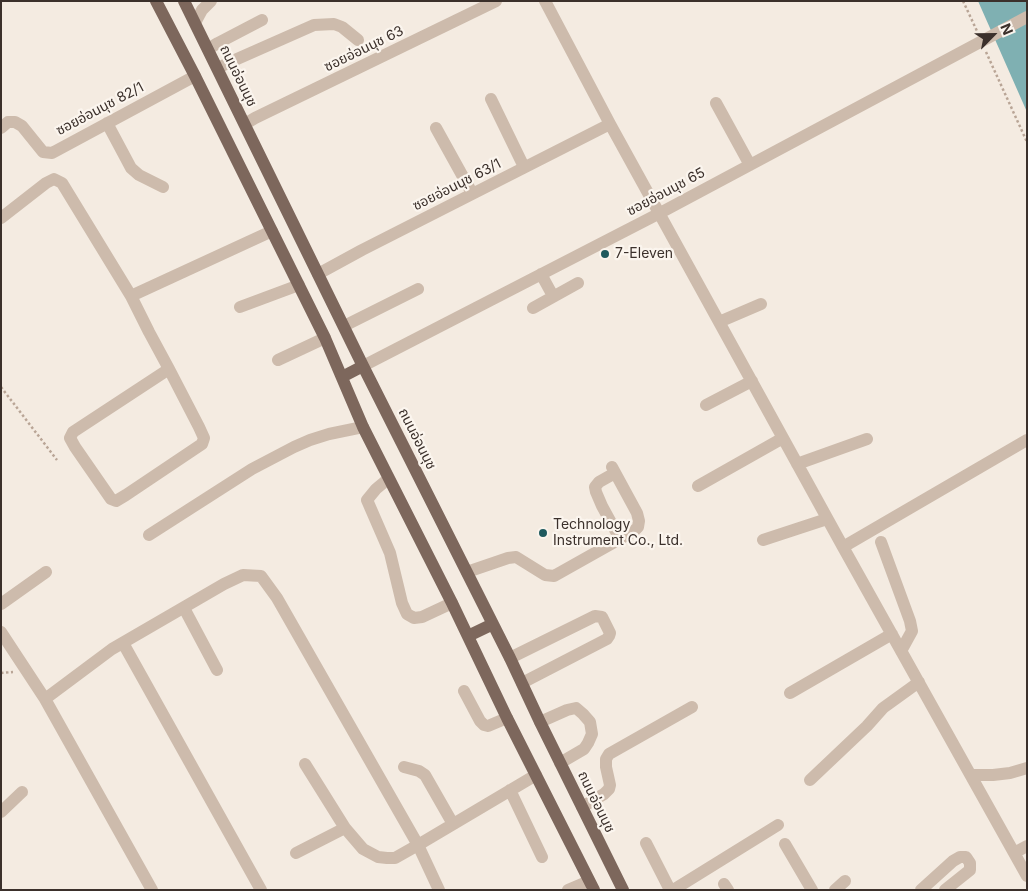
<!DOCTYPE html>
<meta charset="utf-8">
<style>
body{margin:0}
#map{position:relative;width:1028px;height:891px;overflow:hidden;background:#f4ebe1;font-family:Inter,sans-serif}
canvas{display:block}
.frame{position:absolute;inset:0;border:2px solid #3b302b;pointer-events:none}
.north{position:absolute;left:968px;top:10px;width:50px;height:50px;-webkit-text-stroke:4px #fbf5ee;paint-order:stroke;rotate:67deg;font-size:14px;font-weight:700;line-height:20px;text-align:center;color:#3b302b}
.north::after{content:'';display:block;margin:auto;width:18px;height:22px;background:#3b302b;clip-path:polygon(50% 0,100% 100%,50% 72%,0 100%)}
</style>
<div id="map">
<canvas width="1028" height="891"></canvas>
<div class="frame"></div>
<div class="north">N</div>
</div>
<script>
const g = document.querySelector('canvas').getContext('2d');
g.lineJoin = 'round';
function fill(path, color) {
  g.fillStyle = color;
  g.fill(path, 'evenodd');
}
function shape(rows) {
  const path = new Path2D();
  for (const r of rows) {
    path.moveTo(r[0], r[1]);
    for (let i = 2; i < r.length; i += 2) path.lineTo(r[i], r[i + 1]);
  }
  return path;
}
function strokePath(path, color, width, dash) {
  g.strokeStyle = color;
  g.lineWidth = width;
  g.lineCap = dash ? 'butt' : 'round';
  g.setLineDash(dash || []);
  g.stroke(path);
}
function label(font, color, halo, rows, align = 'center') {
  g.font = font + ' Inter,"Noto Sans Thai",sans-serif';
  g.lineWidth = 4.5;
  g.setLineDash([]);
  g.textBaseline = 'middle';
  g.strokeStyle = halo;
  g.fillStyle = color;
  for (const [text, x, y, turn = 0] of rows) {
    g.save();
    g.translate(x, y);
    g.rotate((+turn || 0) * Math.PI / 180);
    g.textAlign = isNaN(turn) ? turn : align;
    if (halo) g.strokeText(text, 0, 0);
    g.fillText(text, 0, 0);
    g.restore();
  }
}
fill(shape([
 [978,1,1027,1,1027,112,1012,78]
]), '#7fb0b2');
strokePath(shape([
 [963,1,977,31],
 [986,52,1027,142],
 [1,387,57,460],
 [1,673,13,672]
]), '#b9a596', 2.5, [2.5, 2.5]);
strokePath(shape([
 [545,1,610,124,843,547,1027,876],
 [195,23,202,10,211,1],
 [208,49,218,43,262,20],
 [218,68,228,63,314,25,334,24,342,27,358,40],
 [491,99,524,167],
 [716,103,750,165],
 [107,123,131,168,139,175,163,187],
 [245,124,255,118,496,1],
 [1,128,8,122,15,122,22,126,43,152,52,153,195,76],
 [436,128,472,193],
 [1,218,46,183,54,179,62,183,131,296,272,231],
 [318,274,362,250,610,124],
 [541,274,553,296],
 [131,296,149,332,169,369,199,427,204,438,202,444,126,495,116,501,111,499,75,447,70,438,73,432,169,369],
 [240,307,299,285],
 [533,308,578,283],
 [719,322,761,304],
 [344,326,418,289],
 [278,360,325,338],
 [363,366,660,213,1027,17],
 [706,405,752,381],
 [797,464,867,439],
 [615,473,599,482,595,487,596,492,602,506,620,539],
 [388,479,376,489,367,500,390,553,402,603,407,614,414,618,422,617,452,603],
 [698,486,783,438],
 [149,535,252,469,294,447,310,440,329,434,363,427],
 [763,540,827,519],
 [881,542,910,621,912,631,901,651],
 [843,547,1027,440],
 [467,572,508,558,516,557,545,575,554,576,634,531,638,527,639,521,637,513,612,467],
 [1,604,46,572],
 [184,608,217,670],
 [1,632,45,699,152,890],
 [123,643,261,890],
 [510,658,595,616,602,617,610,633,609,636,607,639,522,683],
 [464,691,480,721,484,725,488,726,507,718],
 [790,693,892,634],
 [45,699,112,649,224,584,243,575,261,576,277,598,418,845,439,890],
 [540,722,567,710,576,708,583,714,590,722,592,734,588,743,584,749,560,763],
 [305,764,345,828,363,849,378,857,387,858,395,858,418,845,536,775],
 [404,767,419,771,425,775,453,824],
 [971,775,993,775,1010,773,1027,768],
 [810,780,867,726,883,708,919,682],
 [510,790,542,857],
 [582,807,604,794,609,789,610,785,606,767,606,759,609,754,692,707],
 [1,812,22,792],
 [646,843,670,890],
 [785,844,812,890],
 [296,853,345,828],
 [1014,853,1027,846],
 [724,884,728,890],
 [568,890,589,881],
 [673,890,778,825],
 [835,890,845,881],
 [921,890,953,861,960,857,966,857,970,863,970,870,945,890]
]), '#cdbbac', 12);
strokePath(shape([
 [156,1,195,76,325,338,363,427,452,603,507,718,594,890],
 [184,1,363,366,510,658,540,722,623,890],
 [342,377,363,366],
 [468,636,493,624]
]), '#7d675c', 12);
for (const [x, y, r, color] of [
 [605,254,5,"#1f5a5e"],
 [543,533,5,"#1f5a5e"]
]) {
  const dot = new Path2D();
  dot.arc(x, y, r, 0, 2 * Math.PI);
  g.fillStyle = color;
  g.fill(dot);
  strokePath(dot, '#fbf5ee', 2);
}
label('14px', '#3b302b', '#fbf5ee', [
 ["ซอยอ่อนนุช 63",364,49,-26],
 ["ถนนอ่อนนุช",238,76,64],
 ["ซอยอ่อนนุช 82/1",100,109,-28],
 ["ซอยอ่อนนุช 63/1",457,185,-27],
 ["ซอยอ่อนนุช 65",666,192,-28],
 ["ถนนอ่อนนุช",417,439,63],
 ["ถนนอ่อนนุช",596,802,64]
]);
label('14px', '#3b302b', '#fbf5ee', [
 ["7-Eleven",615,254],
 ["Technology",553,525],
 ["Instrument Co., Ltd.",553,541]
], 'left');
</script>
